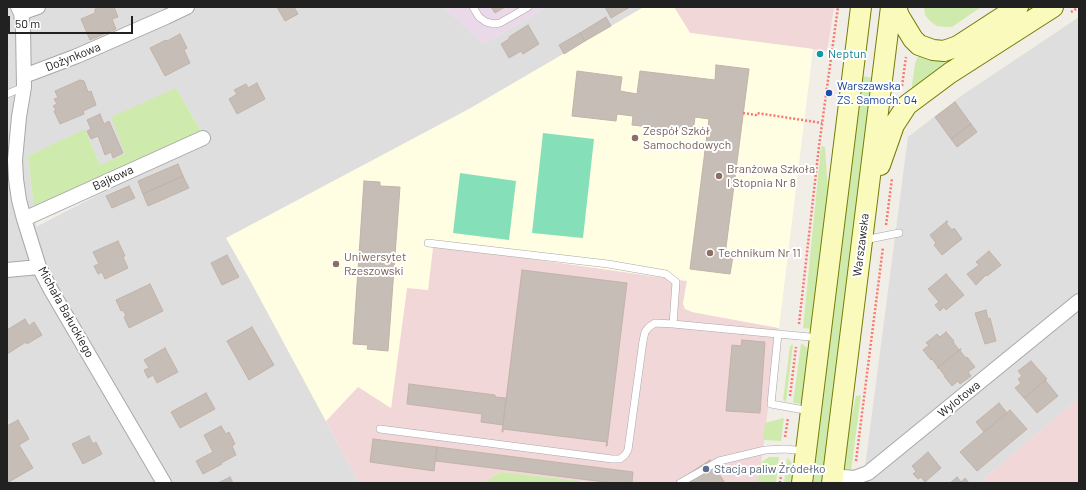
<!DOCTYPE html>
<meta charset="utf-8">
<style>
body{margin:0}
#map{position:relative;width:1086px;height:490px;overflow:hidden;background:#f1ede7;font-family:Barlow,sans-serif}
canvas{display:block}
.frame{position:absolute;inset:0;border:8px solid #212121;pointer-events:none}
.scale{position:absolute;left:8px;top:16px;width:125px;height:18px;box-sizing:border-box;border:2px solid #212121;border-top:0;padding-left:5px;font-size:12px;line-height:14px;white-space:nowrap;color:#212121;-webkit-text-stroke:3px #fff;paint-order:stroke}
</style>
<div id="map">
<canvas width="1086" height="490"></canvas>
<div class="frame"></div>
<div class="scale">50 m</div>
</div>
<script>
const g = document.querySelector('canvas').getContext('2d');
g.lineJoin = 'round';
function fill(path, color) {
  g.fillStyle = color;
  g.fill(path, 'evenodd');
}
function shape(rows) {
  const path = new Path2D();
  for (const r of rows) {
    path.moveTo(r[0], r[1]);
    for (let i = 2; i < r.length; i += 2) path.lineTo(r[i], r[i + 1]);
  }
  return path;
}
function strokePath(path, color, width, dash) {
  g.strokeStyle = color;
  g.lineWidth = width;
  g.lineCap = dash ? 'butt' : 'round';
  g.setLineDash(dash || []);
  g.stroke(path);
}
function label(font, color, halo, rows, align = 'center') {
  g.font = font + ' Barlow,sans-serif';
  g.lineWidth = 4;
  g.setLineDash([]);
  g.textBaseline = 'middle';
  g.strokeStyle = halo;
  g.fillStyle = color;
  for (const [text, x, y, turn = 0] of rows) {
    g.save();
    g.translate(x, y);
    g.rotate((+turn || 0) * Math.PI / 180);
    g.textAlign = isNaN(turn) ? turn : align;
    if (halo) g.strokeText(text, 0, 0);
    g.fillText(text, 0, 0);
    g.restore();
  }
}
fill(shape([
 [7,7,444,7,484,44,546,7,644,7,469,109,227,238,250,280,359,483,7,483],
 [176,88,206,139,36,227,28,156,85,130,100,165,126,154],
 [1079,17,1079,398,979,483,863,483,908,137,961,96]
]), '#dfdede');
fill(shape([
 [674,7,834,7,827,51,690,33],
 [441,246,687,281,683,304,692,312,779,328,766,423,759,483,600,483,501,472,482,483,359,483,326,421,358,386,391,408,407,287,428,290,433,247],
 [1079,398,1079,483,979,483]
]), '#f1d7d7');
fill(shape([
 [444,7,546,7,484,44]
]), '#ead9e8');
fill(shape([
 [644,7,674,7,690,33,813,49,779,328,692,312,685,309,683,304,687,281,441,246,433,247,428,290,407,288,391,408,358,387,326,421,250,280,226,238,469,109]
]), '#fffee2');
fill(shape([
 [924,7,981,7,952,27,947,27,937,26,930,21,925,15],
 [1031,7,1041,7,913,91,912,85,915,64,918,56,925,59,933,61,945,60,959,54],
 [862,76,872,78,822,483,812,483],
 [176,88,201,131,34,209,28,156,85,129,100,165,125,154,111,117],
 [821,146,825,147,828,191,811,329,803,328],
 [793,344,786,402,783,400,790,346],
 [801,344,804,345,807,348,808,354,802,404,793,403],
 [861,395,851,471,848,470,844,468,848,433,856,396],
 [784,418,781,441,763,440,765,423],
 [769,457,779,457,776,483,758,483,759,466,763,461],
 [787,458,789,459,793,465,792,483,784,483],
 [501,472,581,481,578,483,482,483]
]), '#ceebad');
fill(shape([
 [543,133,594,139,583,238,532,233],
 [460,173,516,181,509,240,453,233]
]), '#85e0b9');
const building = shape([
 [100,7,114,7,118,17,112,19,116,29,90,40,81,19,95,13,95,9,100,7],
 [277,7,294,7,298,14,285,21,277,7],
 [491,7,505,7,495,13,491,7],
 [605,7,630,7,611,18,605,7],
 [606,17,611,26,585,41,580,33,606,17],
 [528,25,539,44,523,54,521,51,509,58,501,44,509,39,509,37,528,25],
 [580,33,585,41,564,54,559,45,580,33],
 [180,34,187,48,184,50,190,63,165,76,150,48,166,40,167,41,180,34],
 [716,65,749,69,725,255,733,256,730,274,690,269,709,119,695,117,693,132,632,125,633,116,617,114,616,121,572,116,577,71,622,77,620,91,637,94,640,71,715,80,716,65],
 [80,80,84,81,88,92,91,91,96,105,83,111,84,114,60,124,54,111,56,110,53,106,57,104,54,99,58,98,55,91,80,80],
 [257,83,265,99,237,114,229,99,237,94,234,90,246,84,248,88,257,83],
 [955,102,971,124,951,139,935,117,955,102],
 [100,114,104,124,109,121,123,153,113,158,111,152,105,155,98,136,91,139,87,131,91,129,87,120,100,114],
 [971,124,977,132,957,147,951,139,971,124],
 [178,164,183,176,143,194,138,181,178,164],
 [183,176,189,188,148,206,143,194,183,176],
 [364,181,380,182,380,186,400,187,388,351,367,349,368,345,353,344,364,181],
 [129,186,135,198,112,208,106,196,129,186],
 [947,221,948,222,946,223,952,230,954,228,962,239,942,255,934,245,936,243,930,235,947,221],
 [118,241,125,256,123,257,128,268,105,279,102,272,98,274,94,266,99,264,93,252,118,241],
 [989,251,1001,265,987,276,986,275,976,285,967,274,979,265,976,262,989,251],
 [227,255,239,277,222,285,211,263,227,255],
 [522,270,627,283,607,446,606,446,607,442,503,429,503,432,502,432,522,270],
 [946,274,964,295,946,310,944,307,940,311,935,305,939,302,928,289,946,274],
 [150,284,163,311,129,328,124,317,126,316,123,310,121,311,116,300,150,284],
 [986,310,988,319,990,318,996,341,985,344,975,313,986,310],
 [25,319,29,326,34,322,42,335,27,344,26,342,7,354,7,330,25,319],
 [252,327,274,365,249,380,227,341,252,327],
 [946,332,954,341,953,342,959,350,961,349,937,368,938,367,932,359,931,360,923,350,929,345,926,343,937,334,940,337,946,332],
 [742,340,765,342,760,413,726,411,732,345,741,346,742,340],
 [165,348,178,372,157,383,153,375,148,378,144,370,149,368,144,360,165,348],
 [961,349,960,351,966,358,967,357,975,367,968,372,971,376,960,384,958,381,952,386,944,376,945,376,939,368,937,368,961,349],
 [1031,361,1047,379,1024,398,1015,388,1021,383,1018,379,1022,376,1018,371,1031,361],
 [1045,380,1058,396,1037,413,1024,398,1045,380],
 [409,384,495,395,495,397,506,398,503,425,481,422,482,414,407,404,409,384],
 [206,393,215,409,180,428,171,412,206,393],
 [999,403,1007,413,984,432,976,422,999,403],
 [1010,410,1027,429,977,471,960,452,1010,410],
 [18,420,29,439,19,445,33,468,7,483,7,426,18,420],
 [221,426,226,434,229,432,235,444,232,446,236,455,221,463,222,464,203,474,196,461,213,452,204,435,221,426],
 [89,436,93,444,96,442,102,454,83,464,72,444,89,436],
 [373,439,437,447,434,471,370,462,373,439],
 [437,447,633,472,632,483,613,483,436,461,437,447],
 [928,452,941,468,925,482,921,477,918,479,913,474,916,471,912,466,928,452],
 [710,460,725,483,688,483,684,477,710,460],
 [230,477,233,483,218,483,230,477],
 [957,477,961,482,965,478,969,483,950,483,957,477]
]);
fill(building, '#c6bdb6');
strokePath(building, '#c3b3a9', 1);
const lane = shape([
 [473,7,479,17,486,22,494,24,500,23,528,7],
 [7,94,24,87],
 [864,240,899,233],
 [428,243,608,264,666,274,676,282,673,324,820,338],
 [778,334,771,404,810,411],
 [380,429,612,459,620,459,625,455,628,450,643,341,645,332,649,327,655,323,673,324],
 [680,483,719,461,765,450,784,449,806,451]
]);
const street = shape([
 [18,7,21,13,23,28,24,87,19,117,15,160,16,179,19,200,24,219,39,267,51,290,164,483],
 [21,13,38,7],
 [24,76,77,56,166,17,187,7],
 [24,219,203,138],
 [7,270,39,267],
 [833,474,843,477,854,478,868,473,1079,301]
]);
const secondary = shape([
 [896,7,899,16,913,39,919,45,933,50,944,51,958,46,1018,7],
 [880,165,894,125,907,105,950,73,1053,7],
 [802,483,861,7],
 [832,483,891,7]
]);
strokePath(lane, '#a8a8a8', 8);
strokePath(street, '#a8a8a8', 16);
strokePath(secondary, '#737b04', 22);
strokePath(shape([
 [1071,12,1079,7],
 [902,86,906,57],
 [743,113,756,115,757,113,822,123],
 [886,225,892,178],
 [799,324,819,146,838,7],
 [790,396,796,347],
 [785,437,788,418],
 [856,461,883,247],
 [780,483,783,460]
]), '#fb776e', 2.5, [2, 2]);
strokePath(lane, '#fff', 7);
strokePath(street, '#fff', 14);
strokePath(secondary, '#fafabc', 20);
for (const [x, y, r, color] of [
 [820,54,4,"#0f9aa8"],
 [829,93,4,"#1a4fb4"],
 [635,138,4,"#8d6e63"],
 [719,176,4,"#8d6e63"],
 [710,253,4,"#8d6e63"],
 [336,264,4,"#8d6e63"],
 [706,469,4,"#5c6f8a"]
]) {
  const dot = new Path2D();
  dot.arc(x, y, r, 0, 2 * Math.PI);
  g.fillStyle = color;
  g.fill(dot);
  strokePath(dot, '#fff', 1.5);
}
label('12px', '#0d838f', '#fff', [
 ["Neptun",828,54]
], 'left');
label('12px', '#212121', '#fff', [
 ["Dożynkowa",73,57,-22],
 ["Bajkowa",113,178,-25],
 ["Warszawska",861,245,-83],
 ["Michała Bałuckiego",66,312,61],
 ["Wylotowa",959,399,-39]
]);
label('12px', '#164399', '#fff', [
 ["Warszawska",837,86],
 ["ZS. Samoch. 04",837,100]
], 'left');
label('12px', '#785e54', '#fff', [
 ["Zespół Szkół",643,131],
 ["Samochodowych",643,145],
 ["Branżowa Szkoła",727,169],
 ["I Stopnia Nr 8",727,183],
 ["Technikum Nr 11",718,253],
 ["Uniwersytet",344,257],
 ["Rzeszowski",344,271]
], 'left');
label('12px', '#4e5e75', '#fff', [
 ["Stacja paliw Źródełko",714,469]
], 'left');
</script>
